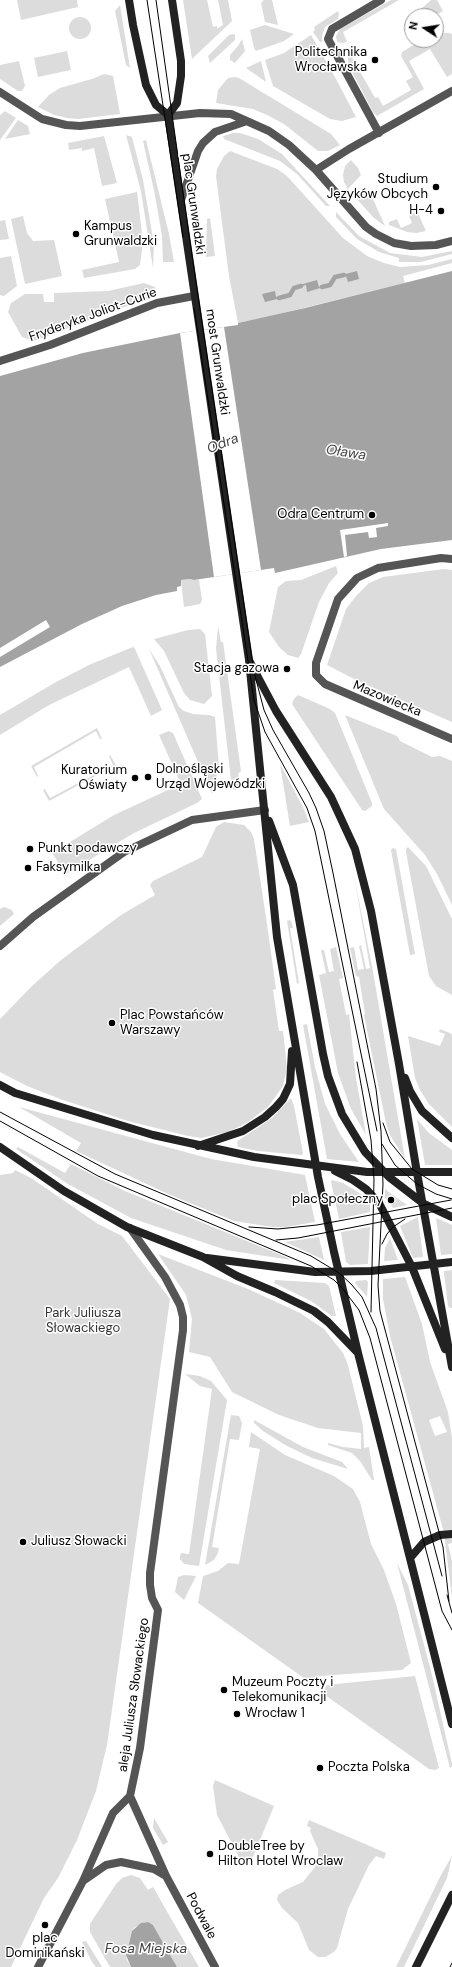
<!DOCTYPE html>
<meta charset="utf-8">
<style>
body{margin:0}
#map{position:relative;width:452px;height:1967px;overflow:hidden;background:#fff;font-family:"DM Sans",sans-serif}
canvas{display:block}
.north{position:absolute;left:404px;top:8px;width:40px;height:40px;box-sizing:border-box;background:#fff;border:1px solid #999;border-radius:50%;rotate:282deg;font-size:11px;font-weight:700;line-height:16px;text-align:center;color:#000}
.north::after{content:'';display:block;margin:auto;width:14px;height:18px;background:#000;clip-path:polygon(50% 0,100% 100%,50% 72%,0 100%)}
</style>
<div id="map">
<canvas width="452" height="1967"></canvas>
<div class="north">N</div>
</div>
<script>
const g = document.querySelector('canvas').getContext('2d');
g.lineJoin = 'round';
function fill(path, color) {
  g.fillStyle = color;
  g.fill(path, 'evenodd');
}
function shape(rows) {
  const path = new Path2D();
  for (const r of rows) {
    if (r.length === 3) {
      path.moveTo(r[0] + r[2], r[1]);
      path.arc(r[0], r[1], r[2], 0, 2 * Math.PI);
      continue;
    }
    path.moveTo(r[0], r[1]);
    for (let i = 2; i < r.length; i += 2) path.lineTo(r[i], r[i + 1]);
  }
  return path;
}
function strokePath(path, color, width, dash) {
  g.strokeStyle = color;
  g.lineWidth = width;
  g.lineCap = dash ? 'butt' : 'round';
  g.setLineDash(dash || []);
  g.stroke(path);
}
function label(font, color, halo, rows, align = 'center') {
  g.font = font + ' "DM Sans",sans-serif';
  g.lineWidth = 3;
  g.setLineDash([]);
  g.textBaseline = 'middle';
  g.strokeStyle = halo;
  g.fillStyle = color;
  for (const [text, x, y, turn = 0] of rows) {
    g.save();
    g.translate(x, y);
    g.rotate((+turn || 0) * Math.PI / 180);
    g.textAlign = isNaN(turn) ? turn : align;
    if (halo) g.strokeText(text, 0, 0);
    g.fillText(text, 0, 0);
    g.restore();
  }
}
fill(shape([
 [17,0,77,0,78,7,21,20],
 [183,0,207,0,213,27,217,26,217,29,223,25,218,0,228,0,232,21,192,59],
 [264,0,272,0,278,25,265,22,261,3],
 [391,0,399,0,343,32,347,42,342,43,337,42,336,36,340,29],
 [431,0,437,0,443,11,434,16,425,16,422,8],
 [120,5,130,68,126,65,115,11],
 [338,11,339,14,338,19,325,27,322,36,322,42,320,42,313,32,315,30,314,27],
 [80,28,11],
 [265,25,294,34,284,41,256,51,254,48,250,30],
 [436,33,449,33,452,34,452,74,447,77,430,49,409,61,424,89,377,116,373,112,348,64,348,55,350,54,375,98,378,97,383,106,411,90,406,81,413,77,401,56,402,52,422,40,436,40],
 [234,34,235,35,235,40,210,63,208,56,229,35],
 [311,35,336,79,356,117,342,121,330,119,273,86,265,60,284,53],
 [242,39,245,51,235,63,230,60,230,55,238,46],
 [67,51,71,70,38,77,34,58],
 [19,61,25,86,22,91,18,91,0,79,0,65],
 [261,61,266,82,246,68],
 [104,74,113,76,120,114,78,119,67,118,54,115,38,107,49,95,60,88,92,79],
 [235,77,239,78,331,134,340,145,328,151,318,151,284,124,267,115,253,109,216,103,218,90,228,78],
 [5,111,16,118,0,140,0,115],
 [18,120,28,126,30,134,5,139],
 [233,133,240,133,258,139,282,154,330,206,326,206,297,174,280,161,224,139,223,136],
 [126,135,132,137,143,180,154,244,153,268,141,191],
 [104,136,117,183,102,186,94,148,82,151,82,148,69,150,68,143],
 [146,140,169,234,174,262,163,262,162,236,155,195,143,141],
 [230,151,277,169,287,176,343,238,367,256,384,263,400,267,428,265,452,259,452,263,403,276,405,283,275,315,238,323,229,276,216,176,217,169,224,156],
 [351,160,358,168,361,175,348,189,344,182,343,175,345,166],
 [363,188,369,190,385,226,374,218,354,196],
 [137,192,143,242,140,265,135,269,84,278,82,270,119,262,105,199],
 [417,211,426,231,416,233,407,232,389,225,389,222,397,219,401,228,412,223,409,215],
 [336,212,359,236,390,253,422,257,452,251,452,254,421,262,399,262,399,258,379,252,357,239,336,217],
 [23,216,27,233,33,241,54,240,62,276,25,284,11,219],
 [210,218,215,256,206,257,207,219],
 [5,220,9,239,0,240,0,221],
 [11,256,17,286,4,296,0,295,0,258],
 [144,283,155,287,156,295,34,341,22,337,8,312,11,303,25,294,43,294,44,302,54,302,54,293,108,291],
 [336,566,338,573,329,583,319,602,301,654,298,658,288,655,279,647,269,632,278,587,286,581,301,580],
 [444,569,452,570,452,722,356,680,327,665,346,609,356,596,369,583,383,577],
 [190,579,194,580,199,580,202,600,200,604,184,607,181,580],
 [218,626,221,642,223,642,241,771,238,774,240,781,236,790,232,789,216,649],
 [200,629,205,634,212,696,204,704,190,700,184,693,164,651,154,639,188,630],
 [133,647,135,649,162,710,151,716,129,667,49,705,0,735,0,715,56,682,91,664],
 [149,649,160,666,179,707,184,711,193,714,209,715,215,717,219,767,212,794],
 [298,695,330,709,335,713,372,803,372,806,365,811,362,810,292,704,294,699],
 [345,715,397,736,400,741,432,757,440,756,452,761,452,905,437,874,425,855,384,809],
 [97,728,102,739,100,739,96,731,34,767,38,776,37,777,31,766],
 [169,731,173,733,202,799,197,803,134,833,66,874,52,853,114,815,181,784,159,735],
 [110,755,116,765,49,801,43,790,45,789,50,798,113,765,109,756],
 [280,764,303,807,309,822,290,826],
 [224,822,244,825,251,832,254,839,267,924,276,989,273,990,279,1031,283,1031,287,1068,283,1086,268,1107,248,1122,228,1132,201,1138,188,1136,128,1121,63,1100,27,1086,0,1072,0,1019,32,986,61,960,121,915,155,895,150,885,153,881,202,857,216,827],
 [408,847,426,866,452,919,452,995,436,986,429,976,406,852,406,849],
 [393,848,396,849,415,954,410,955,391,850],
 [354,876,372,966,405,1159,390,1135,386,1123,364,1015,365,1014,359,977,356,976,350,948,354,947,358,970,364,969,359,946,361,945,366,969,370,968],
 [4,907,12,910,14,914,0,926,0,909],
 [289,920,291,921,293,928,290,928,299,983,297,984,287,921],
 [336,947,343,978,339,979,346,1015,349,1014,356,1078,366,1135,351,1109,338,1073,319,975,326,973,321,950,324,950,329,972,334,971,330,949],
 [307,1024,315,1067,325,1104,340,1134,359,1162,327,1159,303,1025],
 [440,1029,452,1034,452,1127,429,1104,420,1090,415,1078,408,1036,440,1046,445,1034,439,1032],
 [291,1098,294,1106,303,1153,302,1155,258,1151,238,1147,237,1142,239,1140,272,1118],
 [19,1107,211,1159,305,1175,315,1222,286,1227,272,1227,234,1221,168,1194,76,1151,81,1143],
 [417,1119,429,1133,452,1150,452,1165,425,1165],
 [18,1147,65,1173,71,1164,125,1191,286,1257,291,1260,226,1250,131,1218,68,1184,16,1149],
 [15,1170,31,1178,98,1224,122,1236,170,1299,107,1745,96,1791,77,1840,58,1878,44,1898,11,1967,0,1967,0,1175,13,1173],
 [332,1180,343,1183,361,1194,370,1204,370,1212,339,1219,331,1182],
 [385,1189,394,1196,407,1205,393,1208,385,1198],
 [418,1217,423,1257,413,1258,400,1226],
 [436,1218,452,1225,452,1254,441,1255],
 [370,1227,368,1264,350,1265,346,1262,341,1232],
 [319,1237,324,1260,285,1242],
 [390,1238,398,1260,384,1261,385,1248],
 [158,1254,248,1289,300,1313,324,1329,343,1353,348,1365,363,1426,364,1448,369,1447,374,1480,372,1480,360,1461,352,1453,328,1445,328,1443,343,1447,361,1449,361,1433,318,1428,279,1415,232,1392,210,1357,189,1352,192,1319,186,1295],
 [452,1270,452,1308,450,1308,448,1306,444,1273,444,1271],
 [405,1277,422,1324,430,1362,448,1412,452,1438,452,1543,448,1544,452,1561,452,1598,444,1533,390,1336,383,1299,383,1279],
 [440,1416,447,1432,435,1436,429,1420],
 [275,1280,325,1283,329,1286,336,1316,332,1316,311,1301,274,1283],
 [366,1280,368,1282,367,1297,355,1283,356,1281],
 [185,1374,200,1376,211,1381,227,1400,199,1566,184,1564,180,1559,180,1556,181,1553,189,1554,212,1389,200,1386],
 [231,1415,239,1416,242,1423,239,1440,230,1439,212,1547,219,1548,218,1553,214,1560,205,1565],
 [254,1420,303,1447,342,1462,348,1469,312,1458,287,1446,263,1431,254,1423],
 [251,1432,285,1455,334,1476,353,1489,360,1502,371,1544,384,1570,396,1604,411,1663,402,1670,320,1676,308,1681,198,1603,203,1576,218,1571,228,1563,239,1564,260,1449,249,1447],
 [397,1563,408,1585,431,1671,452,1764,452,1767,450,1768],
 [184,1575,196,1576,184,1600,175,1592,178,1577],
 [415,1676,439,1768,435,1770,429,1769,325,1695,323,1692,327,1685],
 [215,1780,274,1806,253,1857,249,1861,244,1861,240,1859,217,1815,213,1786],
 [154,1818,168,1842,163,1845,153,1828],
 [309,1820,386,1853,384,1859,376,1856,369,1865,348,1909,337,1948,334,1952,325,1957,318,1957,309,1950,298,1923,282,1908,277,1900,278,1895,285,1890,303,1882,315,1867,318,1861,318,1849,310,1831,311,1828,307,1826],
 [452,1856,447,1878,404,1967,396,1967,441,1875],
 [131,1875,140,1878,148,1890,153,1887,199,1967,177,1967,153,1925,145,1922,134,1928,132,1931,126,1953,127,1960,131,1967,110,1967,90,1932,90,1924,116,1884,122,1878],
 [86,1941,96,1957,102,1967,96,1967,92,1962,82,1942]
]), '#dcdcdc');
fill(shape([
 [357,271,359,279,348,282,346,276,338,277,338,276],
 [452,271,452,540,381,549,275,573,274,568,194,580,190,579,181,580,181,586,177,587,177,591,156,595,122,606,82,624,0,667,0,376,83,353,180,333,238,325,238,323,305,308],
 [317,280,319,287,327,285,327,286,307,292,306,285,296,288,296,286],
 [275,291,276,297,285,295,285,297,265,302,262,294],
 [148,1922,153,1925,177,1967,131,1967,126,1955,132,1931,141,1923]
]), '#a3a3a3');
fill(shape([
 [224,327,261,570,214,577,180,333],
 [388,523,388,526,376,528,377,537,369,538,368,532,345,535,347,556,344,557,340,530],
 [46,620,50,627,0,657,0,648]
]), '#fff');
strokePath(shape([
 [322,287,330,285,335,277,344,275],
 [279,298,290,295,294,288,301,286]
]), '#a3a3a3', 4.5);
strokePath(shape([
 [0,92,42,119,66,125,80,126,200,113,231,114,269,131,289,145,316,170,366,227,376,234,394,243,411,246,436,245,452,241],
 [379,133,328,39,332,29,381,0],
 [316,170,349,149,452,91],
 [181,200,198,151,203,143,215,132,247,121],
 [0,361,50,345,157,303,194,296],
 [452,559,441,558,378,568,357,578,338,599,316,663,316,675,325,684,452,739],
 [0,946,33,917,124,852,192,820,265,810],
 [130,1796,166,1876,215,1967],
 [83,1881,106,1865,121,1862,154,1869,166,1876],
 [38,1967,83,1881,113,1813,130,1796,140,1748,158,1610,152,1598,150,1585,150,1573,183,1330,183,1317,180,1305,165,1277,130,1228]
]), '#555', 8);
strokePath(shape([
 [129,0,133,25,146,85,156,105,168,115,249,660,277,937,318,1177,334,1252,358,1353,452,1724],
 [168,115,177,103,181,76,181,61,172,0],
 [250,662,276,711,331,797,355,849,371,911,399,1064,417,1173,452,1367],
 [269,821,293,885,323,1054,328,1076,342,1114,365,1152,389,1177,424,1204,452,1217],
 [405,1078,410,1091,422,1111,452,1138],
 [0,1085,15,1093,153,1135,254,1157,367,1172,452,1172],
 [198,1146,243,1131,265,1117,276,1107,283,1099,290,1084,292,1051],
 [0,1147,64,1191,127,1227,203,1257,237,1276,275,1292,314,1311,328,1322,357,1352],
 [335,1171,353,1180,366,1189,379,1203,412,1267,445,1349],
 [207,1258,315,1272,371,1271,452,1262],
 [411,1557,424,1542,440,1535,452,1534],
 [416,1967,452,1895]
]), '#222', 8);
strokePath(shape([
 [147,0,183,237],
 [156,0,189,235,254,672,264,710,273,730,309,793,316,808,324,831,333,873,376,1089,381,1131,383,1184,378,1285,380,1311,443,1547,449,1601],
 [194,308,254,700,265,732,307,808,315,831,377,1131],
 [357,1062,371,1140,374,1179,371,1312],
 [0,1112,115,1174,311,1256,339,1273,351,1284,362,1297,376,1328,442,1576],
 [0,1121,98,1176,311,1266,334,1280,343,1289,359,1310,370,1338,442,1611,452,1630],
 [383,1123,390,1142,412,1169,438,1185,452,1189],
 [382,1144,395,1165,417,1184,436,1194,452,1199],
 [249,1227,278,1229,317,1225,451,1200],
 [276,1240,298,1238,452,1208],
 [382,1244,387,1234,393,1227,405,1219],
 [447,1595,452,1613],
 [450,1967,452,1963]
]), '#000', 1);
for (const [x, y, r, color] of [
 [375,60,4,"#000"],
 [436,187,4,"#000"],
 [441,211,4,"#000"],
 [76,234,4,"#000"],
 [372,515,4,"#000"],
 [287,669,4,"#000"],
 [148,777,4,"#000"],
 [135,778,4,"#000"],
 [30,849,4,"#000"],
 [28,868,4,"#000"],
 [112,1023,4,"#000"],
 [391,1200,4,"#000"],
 [23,1542,4,"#000"],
 [224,1690,4,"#000"],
 [237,1714,4,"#000"],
 [320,1768,4,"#000"],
 [210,1854,4,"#000"],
 [45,1925,4,"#000"]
]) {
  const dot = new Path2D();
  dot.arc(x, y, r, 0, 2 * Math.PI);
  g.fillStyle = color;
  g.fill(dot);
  strokePath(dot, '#fff', 1.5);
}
label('13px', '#000', '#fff', [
 ["Politechnika",367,53,"right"],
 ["Wrocławska",367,68,"right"],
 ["Studium",428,180,"right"],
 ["Języków Obcych",428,195,"right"],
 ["H-4",433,211,"right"],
 ["Kampus",84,227],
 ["Grunwaldzki",84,242],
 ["Odra Centrum",364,515,"right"],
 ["Stacja gazowa",279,669,"right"],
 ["Dolnośląski",156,770],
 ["Urząd Wojewódzki",156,785],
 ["Kuratorium",127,771,"right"],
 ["Oświaty",127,786,"right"],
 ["Punkt podawczy",38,849],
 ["Faksymilka",36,868],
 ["Plac Powstańców",120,1016],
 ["Warszawy",120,1031],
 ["plac Społeczny",383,1200,"right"],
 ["Juliusz Słowacki",31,1542],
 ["Muzeum Poczty i",232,1683],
 ["Telekomunikacji",232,1698],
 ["Wrocław 1",245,1714],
 ["Poczta Polska",328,1768],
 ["DoubleTree by",218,1847],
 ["Hilton Hotel Wroclaw",218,1862],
 ["plac",45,1939,"center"],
 ["Dominikański",45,1954,"center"]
], 'left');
label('13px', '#000', '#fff', [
 ["plac Grunwaldzki",193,204,82],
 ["Fryderyka Joliot-Curie",93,315,-20],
 ["most Grunwaldzki",217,362,82],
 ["Mazowiecka",387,699,23],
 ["aleja Juliusza Słowackiego",134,1695,-82],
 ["Podwale",201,1916,62]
]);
label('13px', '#333', '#fff', [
 ["Park Juliusza",83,1314],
 ["Słowackiego",83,1329]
]);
label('italic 14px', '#444', '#fff', [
 ["Odra",223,444,-21],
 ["Oława",346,453,9],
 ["Fosa Miejska",146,1949]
]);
</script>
